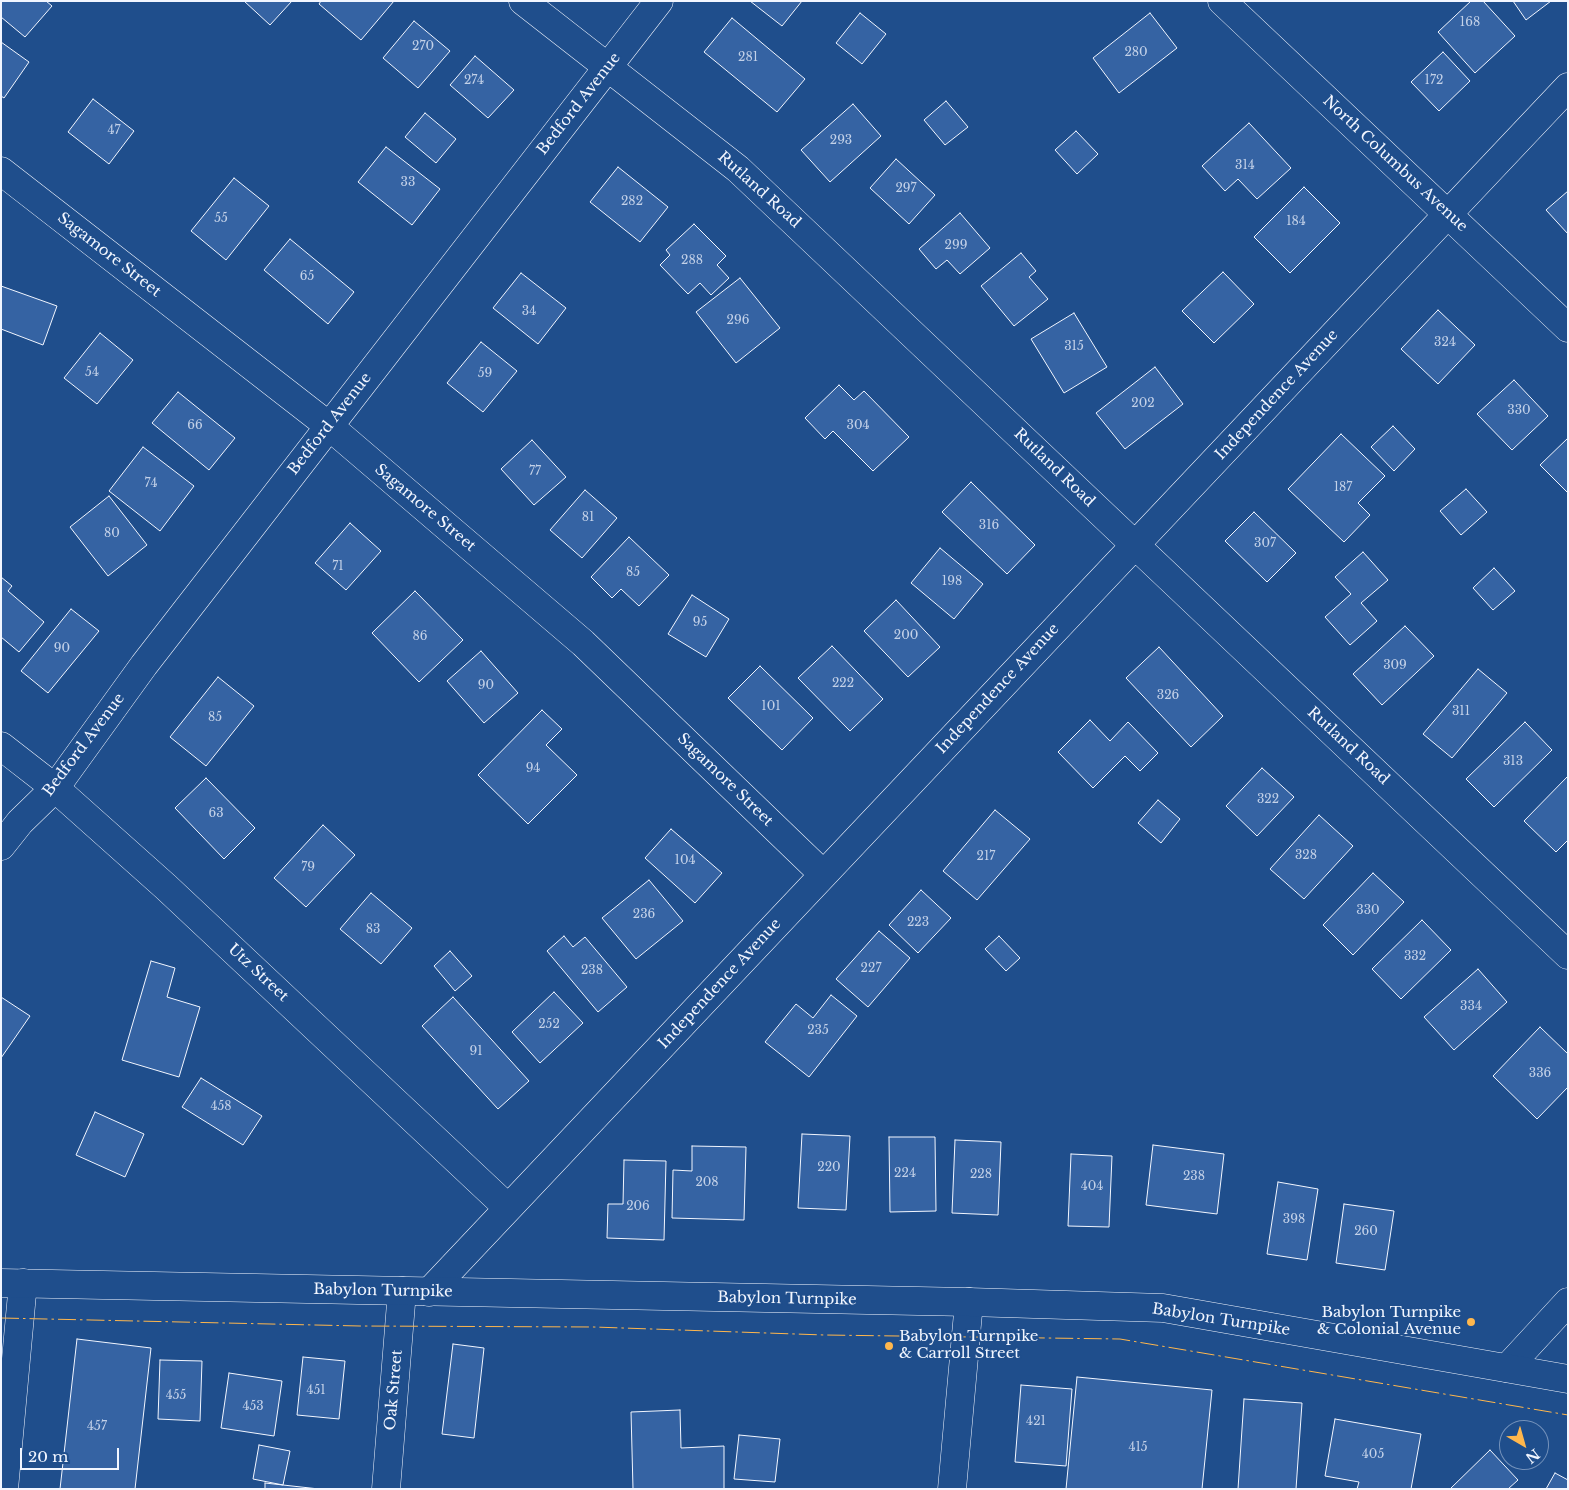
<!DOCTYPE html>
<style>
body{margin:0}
#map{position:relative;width:1569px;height:1490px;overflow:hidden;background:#1f4e8c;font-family:"Libre Baskerville",serif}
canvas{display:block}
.frame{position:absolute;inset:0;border:2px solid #f2f6ff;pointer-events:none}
.north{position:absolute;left:1499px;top:1420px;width:50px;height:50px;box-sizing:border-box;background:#1f4e8c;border:1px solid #7391ba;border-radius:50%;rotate:142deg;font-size:14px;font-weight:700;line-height:20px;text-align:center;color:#f2f6ff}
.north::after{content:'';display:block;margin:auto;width:18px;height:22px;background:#ffb74d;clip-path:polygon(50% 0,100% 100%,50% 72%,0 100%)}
.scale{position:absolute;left:20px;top:1448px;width:99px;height:22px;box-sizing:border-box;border:2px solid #f2f6ff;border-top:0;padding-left:6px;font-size:15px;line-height:18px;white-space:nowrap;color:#f2f6ff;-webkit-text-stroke:4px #1f4e8c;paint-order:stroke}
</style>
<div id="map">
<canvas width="1569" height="1490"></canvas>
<div class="frame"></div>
<div class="north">N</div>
<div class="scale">20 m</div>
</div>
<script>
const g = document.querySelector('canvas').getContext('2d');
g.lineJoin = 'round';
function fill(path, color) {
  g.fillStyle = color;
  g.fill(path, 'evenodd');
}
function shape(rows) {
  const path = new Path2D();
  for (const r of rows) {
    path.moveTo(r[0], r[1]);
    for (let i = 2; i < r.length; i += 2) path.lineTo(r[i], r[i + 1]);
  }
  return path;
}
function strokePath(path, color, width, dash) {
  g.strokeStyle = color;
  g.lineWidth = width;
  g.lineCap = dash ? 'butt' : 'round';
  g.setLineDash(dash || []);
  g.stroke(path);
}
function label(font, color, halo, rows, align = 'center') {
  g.font = font + ' "Libre Baskerville",serif';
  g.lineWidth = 4;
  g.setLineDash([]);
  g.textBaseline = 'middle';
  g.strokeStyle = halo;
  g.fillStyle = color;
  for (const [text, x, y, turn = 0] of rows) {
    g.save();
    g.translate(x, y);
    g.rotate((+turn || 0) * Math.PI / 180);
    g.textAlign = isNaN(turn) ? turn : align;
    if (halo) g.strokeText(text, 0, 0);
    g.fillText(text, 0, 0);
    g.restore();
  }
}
const building = shape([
 [1,1,46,1,52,6,25,37,1,17,1,1],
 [244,1,292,1,270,25,244,1],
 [321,1,394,1,361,40,319,4,321,1],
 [750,1,802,1,782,26,750,1],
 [1471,1,1483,1,1515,36,1475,73,1438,32,1471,1],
 [1513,1,1551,1,1526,20,1513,1],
 [860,13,886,34,862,64,836,43,860,13],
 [1150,13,1177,48,1119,93,1093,58,1150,13],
 [732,18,805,79,777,112,704,52,732,18],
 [414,21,450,51,418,88,383,58,414,21],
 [1,42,29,62,4,98,1,96,1,42],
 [1443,52,1470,81,1439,111,1411,82,1443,52],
 [475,56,514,90,488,118,450,85,475,56],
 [93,99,134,131,109,164,68,132,93,99],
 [946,101,968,127,945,145,924,120,946,101],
 [853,104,881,136,830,182,801,150,853,104],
 [425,113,456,139,436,163,405,137,425,113],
 [1249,123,1291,168,1257,199,1238,179,1225,191,1202,166,1249,123],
 [1076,131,1098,154,1077,174,1055,150,1076,131],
 [386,147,440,189,412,225,358,182,386,147],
 [896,159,935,195,909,224,870,188,896,159],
 [618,167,668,207,640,242,590,202,618,167],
 [234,178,269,206,226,260,191,231,234,178],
 [1304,187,1340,223,1290,273,1254,237,1304,187],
 [1568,191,1568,234,1546,210,1568,191],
 [960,213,990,248,960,274,947,260,936,269,919,249,960,213],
 [694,224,726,256,717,265,729,278,711,295,700,283,688,294,660,265,670,255,666,250,694,224],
 [290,239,354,292,328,324,264,270,290,239],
 [1021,253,1036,271,1029,277,1048,299,1014,326,981,286,1021,253],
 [1223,272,1254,304,1214,343,1182,311,1223,272],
 [521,273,566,308,538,344,493,308,521,273],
 [740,278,780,328,736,363,696,312,740,278],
 [1,286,57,306,43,345,1,329,1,286],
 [1438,310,1475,345,1438,384,1401,349,1438,310],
 [1074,313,1107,367,1064,393,1031,339,1074,313],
 [100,333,133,360,97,404,64,378,100,333],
 [481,342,517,371,483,412,447,383,481,342],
 [1155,367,1183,404,1125,449,1096,413,1155,367],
 [1514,380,1548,416,1512,450,1477,414,1514,380],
 [839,385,854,400,864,391,909,437,873,471,833,431,825,439,805,418,839,385],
 [178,392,235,438,209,470,152,423,178,392],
 [1393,426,1415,449,1394,471,1371,447,1393,426],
 [1341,434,1385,476,1358,503,1370,515,1344,542,1288,489,1341,434],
 [1568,438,1568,493,1540,465,1568,438],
 [532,440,566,477,534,505,501,469,532,440],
 [143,447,194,486,160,531,109,491,143,447],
 [971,482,1035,545,1007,574,942,512,971,482],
 [1466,489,1487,512,1461,535,1440,511,1466,489],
 [585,490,617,518,582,558,550,530,585,490],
 [109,496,147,545,108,576,70,527,109,496],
 [1254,512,1296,553,1267,582,1225,541,1254,512],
 [350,523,381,551,346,590,315,563,350,523],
 [629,537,669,575,639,606,621,589,612,598,591,577,629,537],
 [940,548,983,584,954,619,911,583,940,548],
 [1363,552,1388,580,1361,603,1377,621,1350,645,1325,617,1351,594,1335,577,1363,552],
 [1494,568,1515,591,1493,610,1473,588,1494,568],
 [1,577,12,586,8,591,44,622,19,652,1,637,1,577],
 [415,591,463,640,419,682,372,633,415,591],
 [692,595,729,619,706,657,668,634,692,595],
 [896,600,940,647,908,677,864,631,896,600],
 [71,609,99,631,48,693,21,671,71,609],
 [1405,626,1434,656,1382,705,1353,674,1405,626],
 [832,646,883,699,850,731,798,678,832,646],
 [1159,647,1223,716,1191,747,1126,678,1159,647],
 [481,651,518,693,484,723,447,681,481,651],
 [760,666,813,718,782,750,728,698,760,666],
 [1478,669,1507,693,1452,758,1423,734,1478,669],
 [218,677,254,706,206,766,170,737,218,677],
 [542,710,562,729,546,745,577,775,528,824,478,775,542,710],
 [1090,720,1110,741,1128,722,1158,753,1140,771,1125,756,1093,788,1058,752,1090,720],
 [1525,722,1552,750,1494,807,1466,779,1525,722],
 [1262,768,1294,797,1257,836,1226,806,1262,768],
 [1568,776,1568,840,1556,852,1524,821,1568,776],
 [206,778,255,828,224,859,175,808,206,778],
 [1158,800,1180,819,1161,843,1138,823,1158,800],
 [995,810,1030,839,977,900,943,871,995,810],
 [1319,815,1353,846,1304,899,1270,869,1319,815],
 [323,825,355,855,306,907,274,878,323,825],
 [671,829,722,873,695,903,645,858,671,829],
 [1373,873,1404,902,1353,955,1323,925,1373,873],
 [649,880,683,921,636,959,602,918,649,880],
 [921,890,951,918,918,953,889,925,921,890],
 [371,893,412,928,381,964,340,929,371,893],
 [1422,920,1451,950,1401,999,1372,969,1422,920],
 [879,931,910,958,868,1007,836,979,879,931],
 [564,936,573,947,585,937,627,987,598,1012,547,951,564,936],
 [999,936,1020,958,1006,971,985,949,999,936],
 [450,951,472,976,455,991,434,966,450,951],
 [151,961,175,968,167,997,200,1007,179,1077,122,1060,151,961],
 [1478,969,1507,1002,1454,1050,1424,1017,1478,969],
 [554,992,583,1023,540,1063,512,1032,554,992],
 [831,995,857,1016,809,1077,765,1042,796,1004,813,1018,831,995],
 [1,997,30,1016,1,1058,1,997],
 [453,997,529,1081,498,1109,422,1026,453,997],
 [1540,1027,1568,1054,1568,1087,1537,1119,1493,1076,1540,1027],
 [201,1078,262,1116,243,1145,182,1107,201,1078],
 [95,1112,144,1134,125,1177,76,1155,95,1112],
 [802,1134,850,1136,846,1210,798,1208,802,1134],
 [889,1137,935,1137,936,1211,890,1212,889,1137],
 [955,1140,1001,1142,998,1215,952,1213,955,1140],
 [1153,1145,1224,1154,1217,1214,1146,1205,1153,1145],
 [692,1146,746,1147,744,1220,672,1218,673,1170,692,1171,692,1146],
 [1071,1154,1112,1156,1109,1227,1068,1226,1071,1154],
 [624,1160,666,1161,664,1240,607,1238,608,1204,623,1204,624,1160],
 [1278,1182,1318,1189,1307,1260,1267,1254,1278,1182],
 [1344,1204,1394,1211,1385,1270,1336,1263,1344,1204],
 [77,1339,151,1348,135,1489,60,1489,77,1339],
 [453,1344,484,1348,474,1438,442,1434,453,1344],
 [303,1357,345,1361,339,1419,297,1415,303,1357],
 [160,1360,202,1361,200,1421,158,1419,160,1360],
 [229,1373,282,1381,274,1436,221,1428,229,1373],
 [1077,1377,1212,1390,1202,1489,1066,1489,1077,1377],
 [1021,1385,1072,1389,1066,1466,1015,1462,1021,1385],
 [1244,1399,1302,1403,1296,1489,1238,1489,1244,1399],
 [680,1410,681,1448,724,1446,724,1489,633,1489,631,1412,680,1410],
 [1335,1419,1421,1434,1411,1489,1357,1489,1359,1482,1325,1476,1335,1419],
 [739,1435,780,1439,775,1482,734,1479,739,1435],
 [259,1445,290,1451,283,1485,253,1479,259,1445],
 [1490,1450,1518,1480,1508,1489,1450,1489,1490,1450],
 [1555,1473,1568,1480,1568,1489,1546,1489,1555,1473],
 [265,1483,319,1489,265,1489,265,1483]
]);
fill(building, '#3563a3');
strokePath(building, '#f2f6ff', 1);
const minor = shape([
 [523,1,738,169,1568,955],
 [1222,1,1568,328],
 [1,171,329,426,583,643,823,874],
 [1,746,55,788,166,887,508,1208],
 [1,846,20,822,55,788,144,665,659,1],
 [429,1292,1568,87],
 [1507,1368,1568,1302],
 [4,1489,23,1283],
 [386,1489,402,1291],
 [952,1489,969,1302]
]);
const major = shape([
 [1,1283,969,1302,1163,1308,1568,1379]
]);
strokePath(minor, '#f2f6ff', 29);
strokePath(major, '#f2f6ff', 29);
strokePath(minor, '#1f4e8c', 28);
strokePath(major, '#1f4e8c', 28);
strokePath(shape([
 [1,1318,360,1326,594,1327,824,1335,1120,1339,1568,1415]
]), '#ffb74d', 1, [18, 4, 2.5, 4]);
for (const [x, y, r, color] of [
 [1471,1322,5,"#ffb74d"],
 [889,1346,5,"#ffb74d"]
]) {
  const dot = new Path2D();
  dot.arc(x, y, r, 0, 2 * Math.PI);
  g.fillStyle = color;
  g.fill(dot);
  strokePath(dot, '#1f4e8c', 2);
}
label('12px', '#c3d1e8', null, [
 ["168",1470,23],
 ["270",423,47],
 ["280",1136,53],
 ["281",748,58],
 ["274",474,81],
 ["172",1434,81],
 ["47",114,131],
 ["293",841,141],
 ["314",1245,166],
 ["33",408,183],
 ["297",906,189],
 ["282",632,202],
 ["55",221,219],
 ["184",1296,222],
 ["299",956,246],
 ["288",692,261],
 ["65",307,277],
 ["34",529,312],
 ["296",738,321],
 ["324",1445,343],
 ["315",1074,347],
 ["54",92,373],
 ["59",485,374],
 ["202",1143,404],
 ["330",1519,411],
 ["66",195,426],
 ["304",858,426],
 ["77",535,472],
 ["74",151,484],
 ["187",1343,488],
 ["81",588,518],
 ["316",989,526],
 ["80",112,534],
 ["307",1265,544],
 ["71",338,567],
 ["85",633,573],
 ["198",952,582],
 ["95",700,623],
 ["200",906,636],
 ["86",420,637],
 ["90",62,649],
 ["309",1395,666],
 ["222",843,684],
 ["90",486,686],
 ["326",1168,696],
 ["101",771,707],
 ["311",1461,712],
 ["85",215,718],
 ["313",1513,762],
 ["94",533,769],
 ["322",1268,800],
 ["63",216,814],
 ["328",1306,856],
 ["217",986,857],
 ["104",685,861],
 ["79",308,868],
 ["330",1368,911],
 ["236",644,915],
 ["223",918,923],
 ["83",373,930],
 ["332",1415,957],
 ["227",871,969],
 ["238",592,971],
 ["334",1471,1007],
 ["252",549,1025],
 ["235",818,1031],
 ["91",476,1052],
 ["336",1540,1074],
 ["458",221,1107],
 ["220",829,1168],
 ["224",905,1174],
 ["228",981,1175],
 ["238",1194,1177],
 ["208",707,1183],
 ["404",1092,1187],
 ["206",638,1207],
 ["398",1294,1220],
 ["260",1366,1232],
 ["451",316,1391],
 ["455",176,1396],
 ["453",253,1407],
 ["421",1036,1422],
 ["457",97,1427],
 ["415",1138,1448],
 ["405",1373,1455]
]);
label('15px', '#f2f6ff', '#1f4e8c', [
 ["Bedford Avenue",579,104,-52],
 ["North Columbus Avenue",1395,164,43],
 ["Rutland Road",759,190,42],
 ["Sagamore Street",109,255,38],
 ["Independence Avenue",1277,395,-47],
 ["Bedford Avenue",330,424,-52],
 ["Rutland Road",1054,468,44],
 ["Sagamore Street",425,508,40],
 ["Independence Avenue",998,689,-47],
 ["Bedford Avenue",84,745,-53],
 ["Rutland Road",1348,746,43],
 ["Sagamore Street",725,780,44],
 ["Utz Street",258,973,43],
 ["Independence Avenue",720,984,-47],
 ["Babylon Turnpike",383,1291,1],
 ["Babylon Turnpike",787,1299,1],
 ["Babylon Turnpike",1221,1320,9],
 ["Oak Street",394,1390,-85]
]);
label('15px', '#f2f6ff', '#1f4e8c', [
 ["Babylon Turnpike",1461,1313],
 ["& Colonial Avenue",1461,1330],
 ["Babylon Turnpike",899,1337,"left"],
 ["& Carroll Street",899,1354,"left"]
], 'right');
</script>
